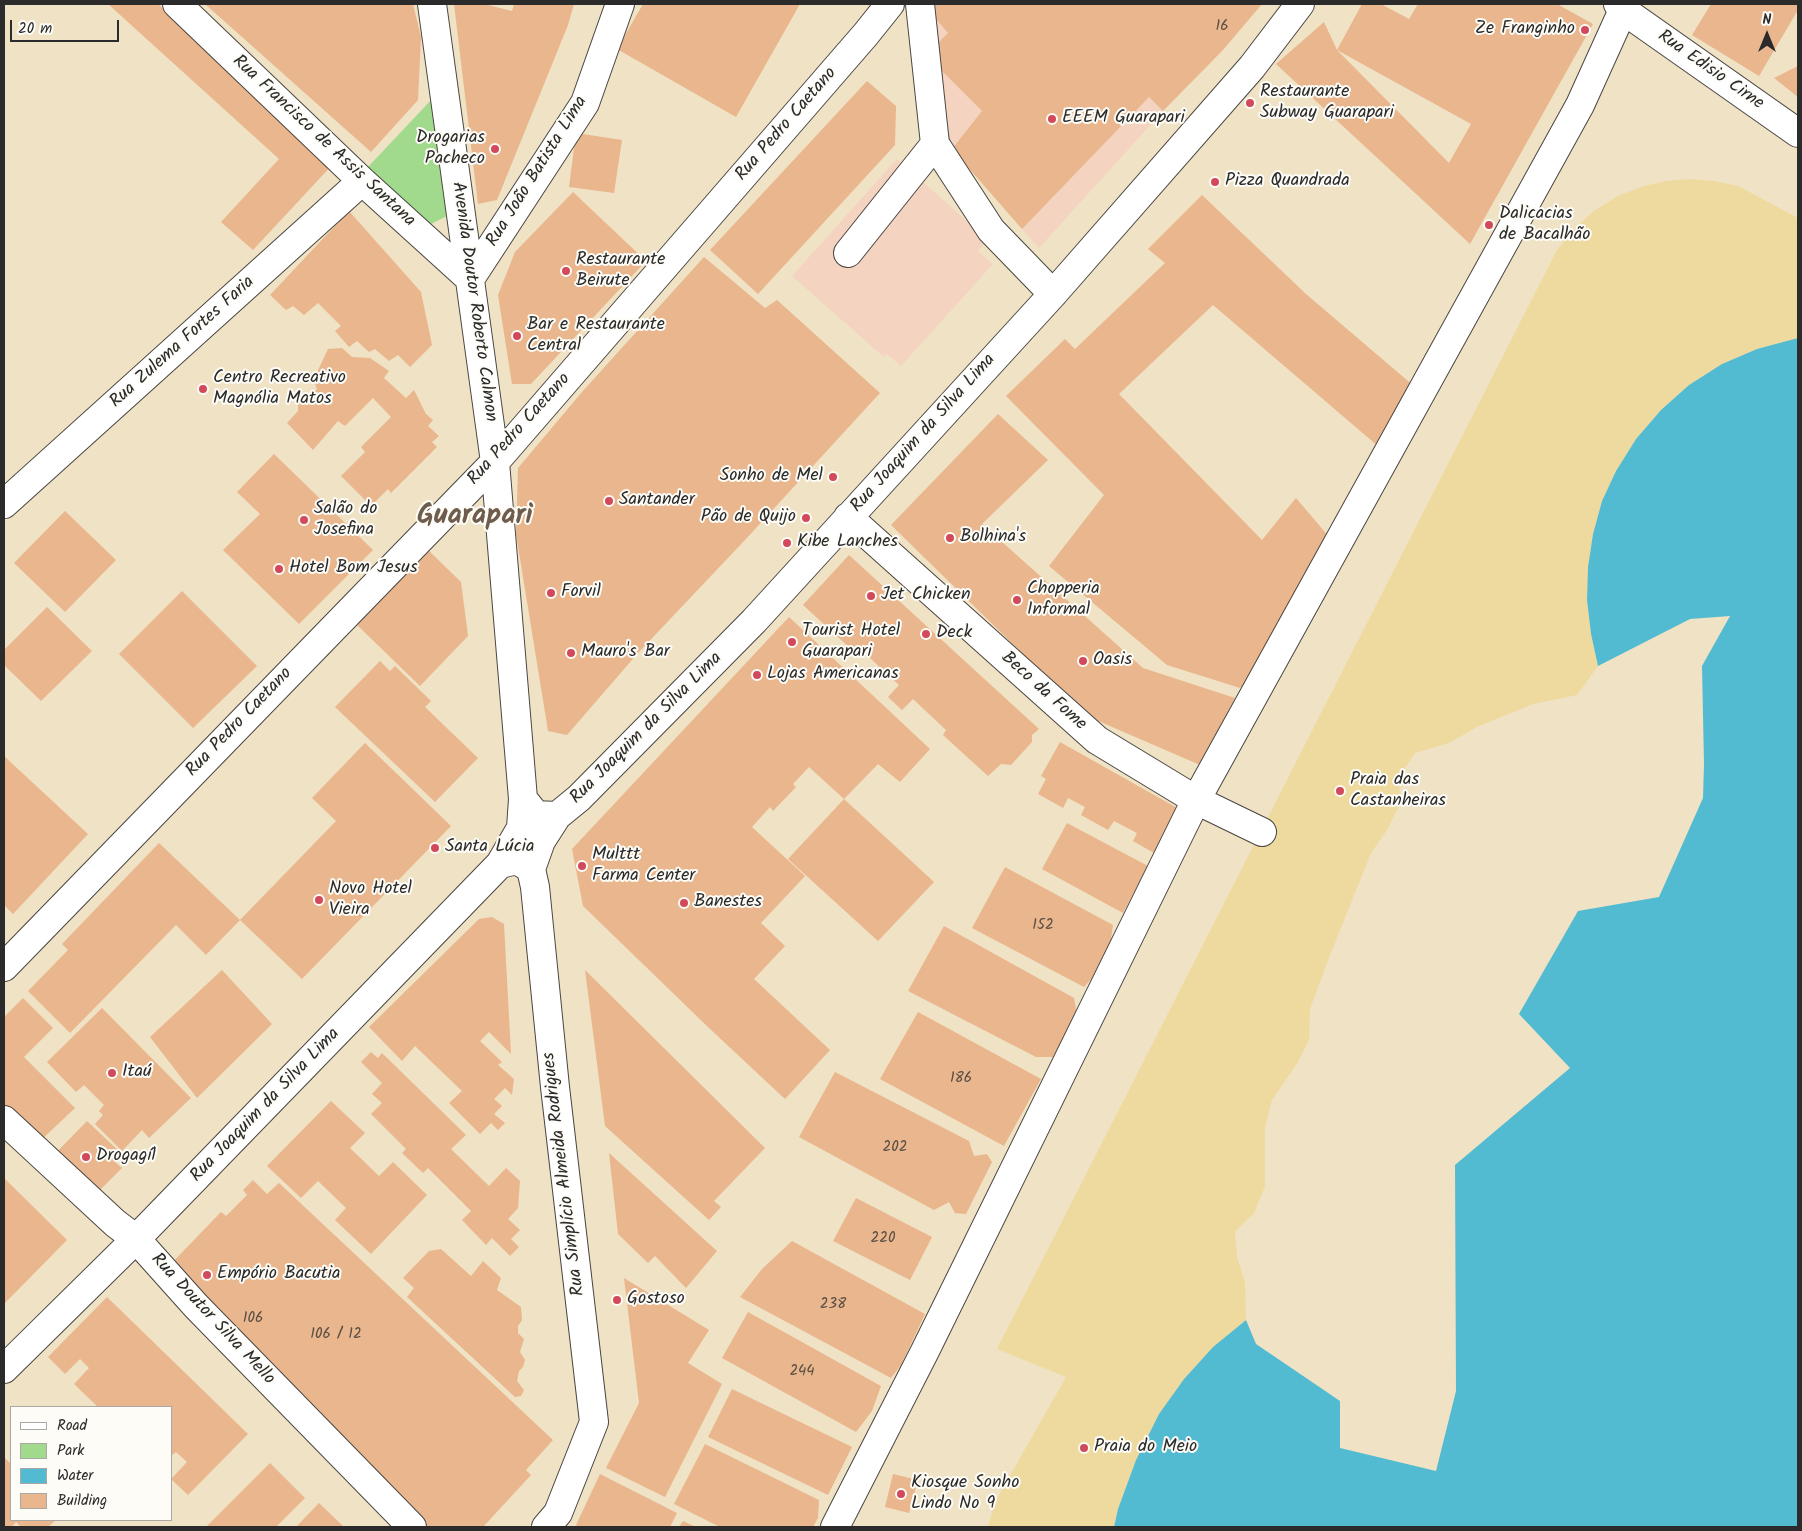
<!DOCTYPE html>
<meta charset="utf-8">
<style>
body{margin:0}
#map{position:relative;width:1802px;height:1531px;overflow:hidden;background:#f0e2c4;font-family:Kalam,sans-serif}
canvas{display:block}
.frame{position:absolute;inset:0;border:5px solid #2b2b2b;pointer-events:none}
.legend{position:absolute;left:10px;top:1406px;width:162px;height:115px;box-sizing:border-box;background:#fdfcf7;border:1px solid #a9a8a5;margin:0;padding:6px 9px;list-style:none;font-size:15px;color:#2b2b2b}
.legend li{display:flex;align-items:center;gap:10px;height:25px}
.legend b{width:25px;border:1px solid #a9a8a5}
.north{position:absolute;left:1742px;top:10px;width:50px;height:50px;-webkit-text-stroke:4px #fdfcf7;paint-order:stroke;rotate:0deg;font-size:14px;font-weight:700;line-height:20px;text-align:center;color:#2b2b2b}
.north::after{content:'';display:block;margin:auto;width:18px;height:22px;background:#2b2b2b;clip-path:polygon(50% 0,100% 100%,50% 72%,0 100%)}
.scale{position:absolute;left:10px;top:20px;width:109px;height:22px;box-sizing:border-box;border:2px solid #2b2b2b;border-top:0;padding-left:6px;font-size:15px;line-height:18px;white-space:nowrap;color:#2b2b2b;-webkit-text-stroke:4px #fdfcf7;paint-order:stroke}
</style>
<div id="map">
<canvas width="1802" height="1531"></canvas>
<div class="frame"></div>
<ul class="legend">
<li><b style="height:6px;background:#fff"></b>Road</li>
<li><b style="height:14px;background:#a1da8c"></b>Park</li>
<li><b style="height:14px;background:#53bbd1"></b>Water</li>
<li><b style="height:14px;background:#e9b68d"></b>Building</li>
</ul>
<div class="north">N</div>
<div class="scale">20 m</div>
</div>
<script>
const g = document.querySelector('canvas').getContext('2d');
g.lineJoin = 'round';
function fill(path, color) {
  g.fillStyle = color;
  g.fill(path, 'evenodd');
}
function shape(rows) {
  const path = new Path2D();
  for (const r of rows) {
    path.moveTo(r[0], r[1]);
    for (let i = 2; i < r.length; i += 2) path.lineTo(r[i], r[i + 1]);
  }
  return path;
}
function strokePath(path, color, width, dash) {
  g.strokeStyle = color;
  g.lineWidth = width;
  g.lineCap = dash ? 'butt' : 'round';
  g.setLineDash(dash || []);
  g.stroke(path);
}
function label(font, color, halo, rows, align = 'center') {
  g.font = font + ' Kalam,sans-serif';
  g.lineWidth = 4;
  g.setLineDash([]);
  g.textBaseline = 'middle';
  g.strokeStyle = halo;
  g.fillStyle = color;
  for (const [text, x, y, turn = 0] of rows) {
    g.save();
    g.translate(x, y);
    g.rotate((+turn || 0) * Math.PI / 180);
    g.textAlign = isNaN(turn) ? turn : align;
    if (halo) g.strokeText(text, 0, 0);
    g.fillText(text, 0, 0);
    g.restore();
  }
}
fill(shape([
 [934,4,1056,4,1163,111,1039,248,952,149,937,66],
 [897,159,988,240,978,251,993,264,901,366,887,354,884,357,792,276]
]), '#f4d3c0');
fill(shape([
 [434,97,447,216,427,226,367,168]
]), '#a1da8c');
fill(shape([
 [1691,179,1714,181,1738,186,1798,218,1798,338,1757,349,1722,364,1689,385,1661,410,1636,439,1616,471,1602,501,1593,534,1588,567,1587,600,1591,634,1598,666,1577,695,1533,704,1477,727,1449,743,1415,753,1399,777,1400,804,1387,830,1371,853,1330,955,1310,1009,1309,1040,1298,1062,1272,1100,1265,1127,1265,1186,1254,1213,1235,1232,1237,1257,1245,1282,1246,1320,1213,1347,1184,1379,1159,1414,1136,1460,1118,1509,1114,1527,988,1527,995,1502,1066,1377,997,1349,1557,250,1574,229,1594,211,1618,196,1644,186,1667,181]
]), '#eeda9e');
fill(shape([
 [1798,338,1798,1527,1114,1527,1118,1509,1136,1460,1159,1414,1184,1379,1213,1347,1246,1320,1256,1344,1340,1401,1340,1448,1436,1471,1456,1391,1455,1165,1570,1068,1519,1014,1578,911,1659,897,1703,798,1704,764,1702,666,1730,616,1690,619,1598,666,1591,634,1587,600,1588,567,1593,534,1602,501,1616,471,1636,439,1661,410,1689,385,1722,364,1757,349]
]), '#53bbd1');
fill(shape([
 [108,4,158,4,334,163,253,250,221,222,279,159],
 [205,4,413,4,421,37,418,100,371,152],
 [454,4,484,4,512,11,514,4,574,4,568,25,497,200,478,204],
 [643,4,800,4,736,117,617,49],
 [934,4,1262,4,1223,50,1163,111,1149,97,1022,229,952,149,940,133,949,132,952,149,982,111,937,66,935,46,948,33,931,13],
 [1362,4,1381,4,1409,19,1418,4,1557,4,1593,24,1470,244,1276,64,1324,22,1337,50,1449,163,1471,124,1337,50],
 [1711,4,1798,4,1798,10,1759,76,1692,35],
 [1798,66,1798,97,1774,78],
 [867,81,896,106,895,145,758,294,710,250],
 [576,133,622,140,614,193,569,187],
 [573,192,646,261,531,384,512,384,498,295,515,252],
 [1202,195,1306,294,1415,387,1386,453,1213,305,1119,394,1262,540,1296,498,1336,545,1269,656,1240,688,1167,665,1049,566,1104,495,1006,396,1065,339,1075,349,1165,263,1148,249],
 [349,211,421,292,432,345,410,367,398,355,389,361,375,349,369,352,357,341,349,347,335,331,341,326,318,303,304,315,293,306,286,310,270,295],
 [704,257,765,308,777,300,880,393,745,540,638,653,567,735,548,731,516,534,518,468,582,392],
 [342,348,352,357,370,358,389,371,384,378,406,398,414,390,426,414,433,420,428,426,439,436,432,442,437,447,391,493,388,489,371,506,341,476,365,452,361,447,391,417,373,398,345,426,338,421,313,450,287,423,298,411,298,399,317,390,314,379,328,349],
 [998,414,1048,460,982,524,1143,668,1235,698,1200,765,1096,720,1023,654,891,525],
 [274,454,373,550,299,624,223,550,260,514,237,492],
 [65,511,116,560,65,612,14,563],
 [427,549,461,582,468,636,420,686,355,623],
 [849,555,1039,729,1032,735,1032,742,1011,765,1001,764,988,776,943,735,946,730,913,699,902,710,888,697,899,685,856,645,852,650,803,605],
 [182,591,257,666,193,728,119,654],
 [47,607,92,651,41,701,4,665,4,650],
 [789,617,930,749,900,782,878,764,844,799,934,882,878,941,788,859,844,799,809,767,793,784,796,787,773,811,770,807,752,827,805,876,761,923,785,946,754,979,830,1050,785,1099,709,1028,583,906,572,849],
 [380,661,390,671,395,666,431,701,425,707,478,758,435,802,335,707],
 [1060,742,1179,809,1154,853,1133,841,1137,833,1114,821,1108,830,1081,815,1085,807,1068,798,1063,808,1038,794,1046,779,1041,776],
 [365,743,451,826,302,979,240,920,336,821,312,798],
 [4,756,88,834,13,914,4,905],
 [1067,823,1148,866,1123,913,1042,869],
 [159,843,240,920,206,955,176,925,70,1033,28,991,68,950,62,944],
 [1005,867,1113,925,1108,961,1084,987,972,928],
 [492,917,504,924,511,1054,489,1032,480,1041,502,1062,498,1065,514,1079,512,1095,505,1088,494,1099,502,1106,494,1114,505,1123,498,1130,491,1123,480,1134,449,1103,462,1091,415,1046,402,1061,369,1027,479,919],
 [944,926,1074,998,1077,1015,1055,1057,1036,1057,908,991],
 [222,970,272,1024,197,1098,150,1037],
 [585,970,765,1148,714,1201,721,1207,709,1220,605,1126],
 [23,998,53,1028,24,1057,75,1108,39,1142,4,1107,4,1017],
 [102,1008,191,1098,149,1138,142,1130,122,1151,95,1124,103,1115,99,1111,104,1105,84,1085,76,1092,47,1062],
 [918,1012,1041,1079,1004,1146,880,1079],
 [371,1052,378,1058,382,1053,466,1135,451,1149,489,1186,506,1168,520,1181,518,1208,508,1219,520,1230,511,1239,519,1247,510,1256,492,1238,486,1245,462,1220,471,1211,428,1168,423,1173,402,1153,406,1149,371,1114,382,1103,372,1094,382,1083,361,1062],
 [835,1072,969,1141,974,1156,987,1154,992,1162,966,1214,955,1213,949,1202,934,1210,799,1137],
 [331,1101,365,1133,350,1148,379,1176,393,1162,427,1195,371,1254,335,1220,346,1208,318,1181,301,1198,267,1166],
 [87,1121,122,1154,115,1162,122,1168,96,1194,50,1159],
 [609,1153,717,1251,686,1288,655,1256,648,1263,618,1234],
 [4,1178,67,1240,4,1304],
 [253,1180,267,1194,279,1183,553,1440,526,1470,531,1475,483,1527,427,1527,165,1270,221,1212,226,1216,247,1195,243,1190],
 [856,1198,932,1237,910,1280,833,1241],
 [792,1241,925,1314,901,1365,891,1378,740,1297,762,1269],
 [441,1249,471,1276,483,1261,501,1278,497,1290,521,1307,522,1320,518,1326,518,1333,524,1339,520,1352,525,1360,523,1367,519,1371,517,1381,524,1390,521,1396,515,1397,407,1297,414,1288,403,1278,429,1251],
 [624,1278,709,1330,688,1363,722,1384,665,1497,606,1468,639,1403],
 [107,1297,248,1434,188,1495,171,1479,187,1462,176,1452,171,1456,171,1407,98,1407,74,1384,89,1368,80,1359,65,1374,48,1357],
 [748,1312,881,1386,872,1411,856,1432,722,1358],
 [732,1389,852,1447,828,1495,708,1437],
 [705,1444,819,1500,818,1518,813,1527,720,1527,674,1504],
 [4,1457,11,1464,11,1520,56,1520,48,1527,21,1527,16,1522,12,1527,4,1527],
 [270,1463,305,1498,276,1527,206,1527],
 [600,1474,677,1513,670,1527,578,1527,576,1525],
 [893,1474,918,1480,909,1513,885,1507],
 [319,1503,344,1527,296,1527],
 [683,1521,696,1527,679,1527]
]), '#e9b68d');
const minor = shape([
 [177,4,362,181,470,279,585,103,620,4],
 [432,4,495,462,523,799,521,828,500,864],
 [920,4,935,144,991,230,1053,294],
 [1618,4,1623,10,1798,133],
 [848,253,935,144],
 [4,504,362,181],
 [848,517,1097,740,1196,800,1262,832],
 [523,799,536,815,557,816,579,798,754,621,1053,294,1252,67,1300,4],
 [4,967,495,462,866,34,890,4],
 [4,1120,115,1223,136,1239,196,1306,412,1527],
 [4,1369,136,1239,500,864,517,860,531,869],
 [546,1527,558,1513,594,1422,555,1087,535,887,531,869,541,841,557,816],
 [835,1527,925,1351,1196,800,1580,105,1623,10]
]);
strokePath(minor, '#494642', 30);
strokePath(minor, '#fff', 28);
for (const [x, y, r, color] of [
 [1585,30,5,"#d1495b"],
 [1250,103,5,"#d1495b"],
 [1052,119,5,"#d1495b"],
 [495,149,5,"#d1495b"],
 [1215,182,5,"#d1495b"],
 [1489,225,5,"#d1495b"],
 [566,271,5,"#d1495b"],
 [517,336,5,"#d1495b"],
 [203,389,5,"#d1495b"],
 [833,477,5,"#d1495b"],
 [609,501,5,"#d1495b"],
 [806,518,5,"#d1495b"],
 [304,520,5,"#d1495b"],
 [950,538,5,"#d1495b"],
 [787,543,5,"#d1495b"],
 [279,569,5,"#d1495b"],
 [551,593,5,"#d1495b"],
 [871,596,5,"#d1495b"],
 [1017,600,5,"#d1495b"],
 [926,634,5,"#d1495b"],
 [792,642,5,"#d1495b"],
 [571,653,5,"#d1495b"],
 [1083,661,5,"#d1495b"],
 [757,675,5,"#d1495b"],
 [1340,791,5,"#d1495b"],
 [435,848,5,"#d1495b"],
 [582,866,5,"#d1495b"],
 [319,900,5,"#d1495b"],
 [684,903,5,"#d1495b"],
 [112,1073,5,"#d1495b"],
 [86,1157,5,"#d1495b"],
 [207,1275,5,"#d1495b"],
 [617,1300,5,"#d1495b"],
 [1084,1448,5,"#d1495b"],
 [901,1494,5,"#d1495b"]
]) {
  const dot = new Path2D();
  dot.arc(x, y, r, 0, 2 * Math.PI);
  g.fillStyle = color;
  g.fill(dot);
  strokePath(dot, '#fdfcf7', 2);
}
label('15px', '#5a4e44', null, [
 ["16",1222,27],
 ["152",1043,926],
 ["186",961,1079],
 ["202",895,1148],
 ["220",883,1239],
 ["238",833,1305],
 ["106",253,1319],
 ["106 / 12",336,1335],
 ["244",802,1372]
]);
label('18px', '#2b2b2b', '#fdfcf7', [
 ["Ze Franginho",1575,30,"right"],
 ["Restaurante",1260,93],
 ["Subway Guarapari",1260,114],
 ["EEEM Guarapari",1062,119],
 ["Drogarias",485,139,"right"],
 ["Pacheco",485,160,"right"],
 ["Pizza Quandrada",1225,182],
 ["Dalicacias",1499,215],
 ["de Bacalhão",1499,236],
 ["Restaurante",576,261],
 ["Beirute",576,282],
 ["Bar e Restaurante",527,326],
 ["Central",527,347],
 ["Centro Recreativo",213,379],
 ["Magnólia Matos",213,400],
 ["Sonho de Mel",823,477,"right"],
 ["Santander",619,501],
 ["Salão do",314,510],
 ["Josefina",314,531],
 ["Pão de Quijo",796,518,"right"],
 ["Bolhina's",960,538],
 ["Kibe Lanches",797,543],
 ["Hotel Bom Jesus",289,569],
 ["Chopperia",1027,590],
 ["Informal",1027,611],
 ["Forvil",561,593],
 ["Jet Chicken",881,596],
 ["Tourist Hotel",802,632],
 ["Guarapari",802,653],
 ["Deck",936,634],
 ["Mauro's Bar",581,653],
 ["Oasis",1093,661],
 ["Lojas Americanas",767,675],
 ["Praia das",1350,781],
 ["Castanheiras",1350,802],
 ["Santa Lúcia",445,848],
 ["Multtt",592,856],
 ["Farma Center",592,877],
 ["Novo Hotel",329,890],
 ["Vieira",329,911],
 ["Banestes",694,903],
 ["Itaú",122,1073],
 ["Drogagíl",96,1157],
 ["Empório Bacutia",217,1275],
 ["Gostoso",627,1300],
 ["Praia do Meio",1094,1448],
 ["Kiosque Sonho",911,1484],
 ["Lindo No 9",911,1505]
], 'left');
label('18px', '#2b2b2b', '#fdfcf7', [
 ["Rua Edisio Cirne",1710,71,35],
 ["Rua Pedro Caetano",787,125,-49],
 ["Rua Francisco de Assis Santana",323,142,43],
 ["Rua João Batista Lima",538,172,-58],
 ["Avenida Doutor Roberto Calmon",473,302,82],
 ["Rua Zulema Fortes Faria",183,343,-42],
 ["Rua Pedro Caetano",520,430,-48],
 ["Rua Joaquim da Silva Lima",924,434,-48],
 ["Beco da Fome",1043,692,42],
 ["Rua Pedro Caetano",240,723,-46],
 ["Rua Joaquim da Silva Lima",647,729,-45],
 ["Rua Joaquim da Silva Lima",266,1106,-46],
 ["Rua Simplício Almeida Rodrigues",565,1174,-97],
 ["Rua Doutor Silva Mello",212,1320,47]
]);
label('bold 28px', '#6e5c4d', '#fdfcf7', [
 ["Guarapari",475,518]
]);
</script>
